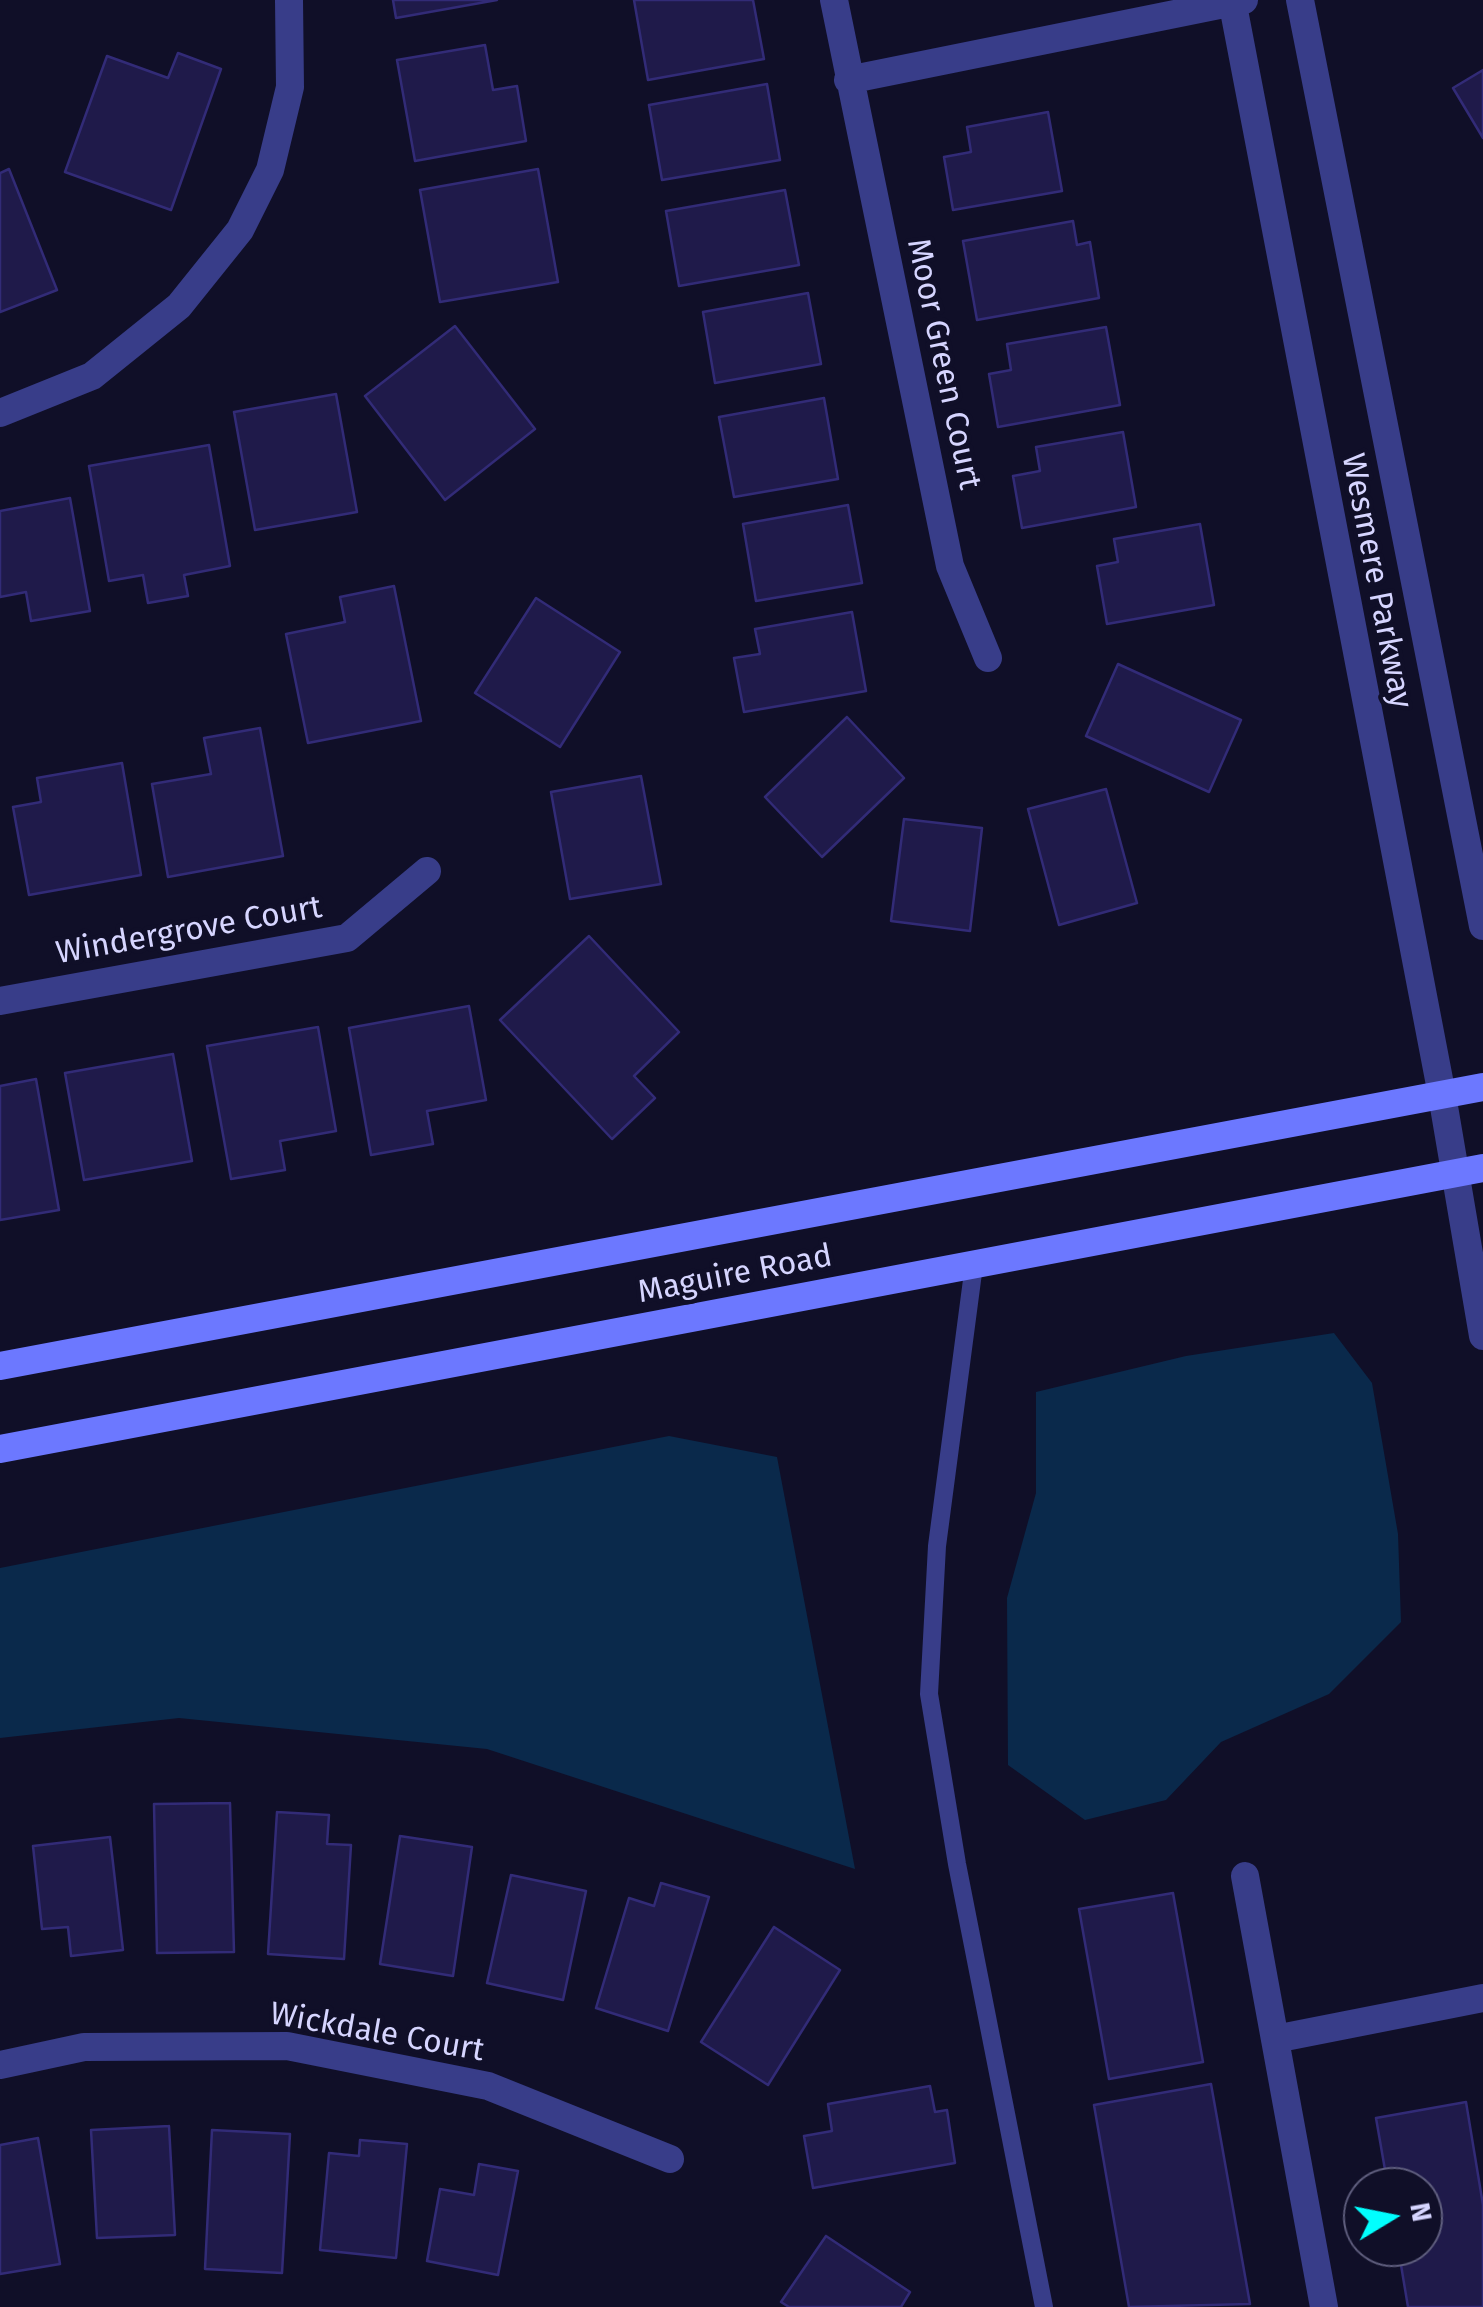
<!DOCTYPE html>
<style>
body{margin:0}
#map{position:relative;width:1483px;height:2307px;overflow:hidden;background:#100f28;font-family:"Fira Sans",sans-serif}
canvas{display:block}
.north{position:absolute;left:1343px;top:2167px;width:100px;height:100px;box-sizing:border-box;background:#100f28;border:2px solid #5f5e7e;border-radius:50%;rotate:80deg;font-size:28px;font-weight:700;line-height:40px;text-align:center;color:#d6d5ff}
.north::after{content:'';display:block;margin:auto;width:35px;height:45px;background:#01fffe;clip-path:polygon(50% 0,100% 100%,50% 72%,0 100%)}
</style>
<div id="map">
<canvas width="1483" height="2307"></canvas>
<div class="north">N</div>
</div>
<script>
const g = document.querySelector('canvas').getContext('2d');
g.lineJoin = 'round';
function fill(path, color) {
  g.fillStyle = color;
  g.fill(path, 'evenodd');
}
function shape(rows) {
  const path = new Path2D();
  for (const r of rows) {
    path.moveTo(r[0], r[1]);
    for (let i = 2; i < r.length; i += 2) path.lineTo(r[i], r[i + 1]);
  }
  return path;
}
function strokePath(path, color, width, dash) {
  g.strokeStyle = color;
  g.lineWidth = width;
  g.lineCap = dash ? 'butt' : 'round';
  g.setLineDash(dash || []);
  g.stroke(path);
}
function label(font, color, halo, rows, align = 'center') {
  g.font = font + ' "Fira Sans",sans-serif';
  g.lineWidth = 9;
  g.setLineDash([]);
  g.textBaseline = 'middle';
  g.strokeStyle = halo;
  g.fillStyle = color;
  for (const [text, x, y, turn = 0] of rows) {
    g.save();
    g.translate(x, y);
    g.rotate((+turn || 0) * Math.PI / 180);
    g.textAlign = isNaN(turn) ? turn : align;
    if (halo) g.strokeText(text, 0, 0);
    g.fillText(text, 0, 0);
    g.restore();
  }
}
fill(shape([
 [1334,1333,1372,1383,1398,1534,1401,1622,1329,1694,1221,1742,1166,1800,1085,1820,1008,1765,1007,1598,1036,1493,1036,1392,1186,1356],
 [669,1436,777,1457,855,1869,487,1749,179,1718,0,1738,0,1568]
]), '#0a294b');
const building = shape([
 [393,0,497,0,396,18,393,0],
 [634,0,753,0,764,59,648,80,634,0],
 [485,45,493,90,517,86,526,141,415,161,397,60,485,45],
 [178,53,221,69,171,210,65,172,107,56,168,78,178,53],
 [1483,70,1483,138,1453,88,1483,70],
 [767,84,780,160,662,180,649,105,767,84],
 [1048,112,1062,191,953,210,944,157,971,152,967,127,1048,112],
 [9,169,57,290,0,312,0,173,9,169],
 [538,169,558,282,440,302,420,190,538,169],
 [785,190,799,265,679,286,666,211,785,190],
 [1073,221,1077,245,1090,242,1099,298,977,320,963,241,1073,221],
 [808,293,821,364,715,383,703,312,808,293],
 [455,326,535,429,445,500,365,396,455,326],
 [1106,327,1120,405,998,427,989,374,1011,370,1007,344,1106,327],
 [336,394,357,512,255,530,234,412,336,394],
 [824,398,838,479,734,497,719,417,824,398],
 [1123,432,1136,507,1022,528,1013,476,1040,471,1036,447,1123,432],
 [209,445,230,566,184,575,188,596,148,603,143,575,109,581,89,466,209,445],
 [70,498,90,611,31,621,26,592,0,597,0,511,70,498],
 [848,505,862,583,756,601,743,524,848,505],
 [1200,524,1214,605,1107,624,1097,566,1118,562,1114,539,1200,524],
 [394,586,421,721,308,743,286,634,345,622,340,597,394,586],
 [536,598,620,652,560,747,475,693,536,598],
 [852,612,866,691,744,712,734,658,760,654,755,629,852,612],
 [1118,664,1241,720,1209,792,1086,736,1118,664],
 [847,717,904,778,822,857,765,797,847,717],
 [260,728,283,856,168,877,152,784,211,774,204,738,260,728],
 [122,763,141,875,29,895,13,807,41,802,37,778,122,763],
 [641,776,661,884,570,899,551,792,641,776],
 [1106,789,1137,903,1059,925,1028,809,1106,789],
 [904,819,982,828,970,931,891,921,904,819],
 [589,936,679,1032,634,1076,655,1098,612,1139,500,1020,589,936],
 [469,1006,486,1100,427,1111,433,1144,371,1155,349,1028,469,1006],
 [318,1027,336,1131,280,1141,285,1170,231,1179,207,1046,318,1027],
 [173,1054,192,1161,84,1180,65,1073,173,1054],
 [36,1079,59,1210,0,1220,0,1086,36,1079],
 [230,1803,234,1952,157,1953,154,1804,230,1803],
 [277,1812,329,1815,327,1844,351,1845,344,1959,268,1954,277,1812],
 [400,1836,472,1847,453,1976,380,1964,400,1836],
 [110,1837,123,1950,71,1956,68,1927,42,1929,33,1846,110,1837],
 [511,1875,586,1891,563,2000,487,1983,511,1875],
 [661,1883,709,1897,668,2031,596,2008,629,1898,654,1906,661,1883],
 [1173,1893,1203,2062,1109,2079,1079,1909,1173,1893],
 [774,1927,840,1970,768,2085,701,2042,774,1927],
 [1211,2084,1250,2304,1129,2307,1094,2105,1211,2084],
 [930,2086,935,2112,947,2110,955,2163,813,2188,804,2136,832,2131,828,2104,930,2086],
 [1466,2102,1483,2205,1483,2307,1408,2307,1398,2247,1423,2247,1423,2187,1388,2187,1376,2118,1466,2102],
 [169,2126,175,2235,97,2238,91,2130,169,2126],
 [212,2130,290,2134,282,2273,205,2269,212,2130],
 [38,2138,60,2264,0,2274,0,2145,38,2138],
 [360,2140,407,2144,396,2258,320,2250,329,2153,359,2156,360,2140],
 [479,2164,518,2171,498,2275,427,2261,440,2189,474,2195,479,2164],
 [826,2236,910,2292,901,2307,789,2307,781,2302,826,2236]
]);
fill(building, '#1f1a4a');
strokePath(building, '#322b77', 2.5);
strokePath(shape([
 [974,1265,937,1546,929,1694,957,1864,1044,2307]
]), '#383d89', 18);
strokePath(shape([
 [834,0,950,566,988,658],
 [1232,0,1442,1095,1483,1336],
 [1300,0,1483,926],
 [848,80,1244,0],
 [0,413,92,376,179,306,240,230,270,170,290,87,289,0],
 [0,1001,347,938,427,871],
 [1245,1876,1324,2307],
 [1275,2039,1483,1998],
 [0,2065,84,2047,287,2046,488,2086,670,2159]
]), '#383d89', 28);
strokePath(shape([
 [0,1366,1483,1087],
 [0,1449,1483,1168]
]), '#6c78ff', 28);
label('32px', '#d6d5ff', '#100f28', [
 ["Moor Green Court",943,364,78],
 ["Wesmere Parkway",1376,581,79],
 ["Windergrove Court",189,931,-10],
 ["Maguire Road",735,1275,-11],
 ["Wickdale Court",377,2033,10]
]);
</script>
